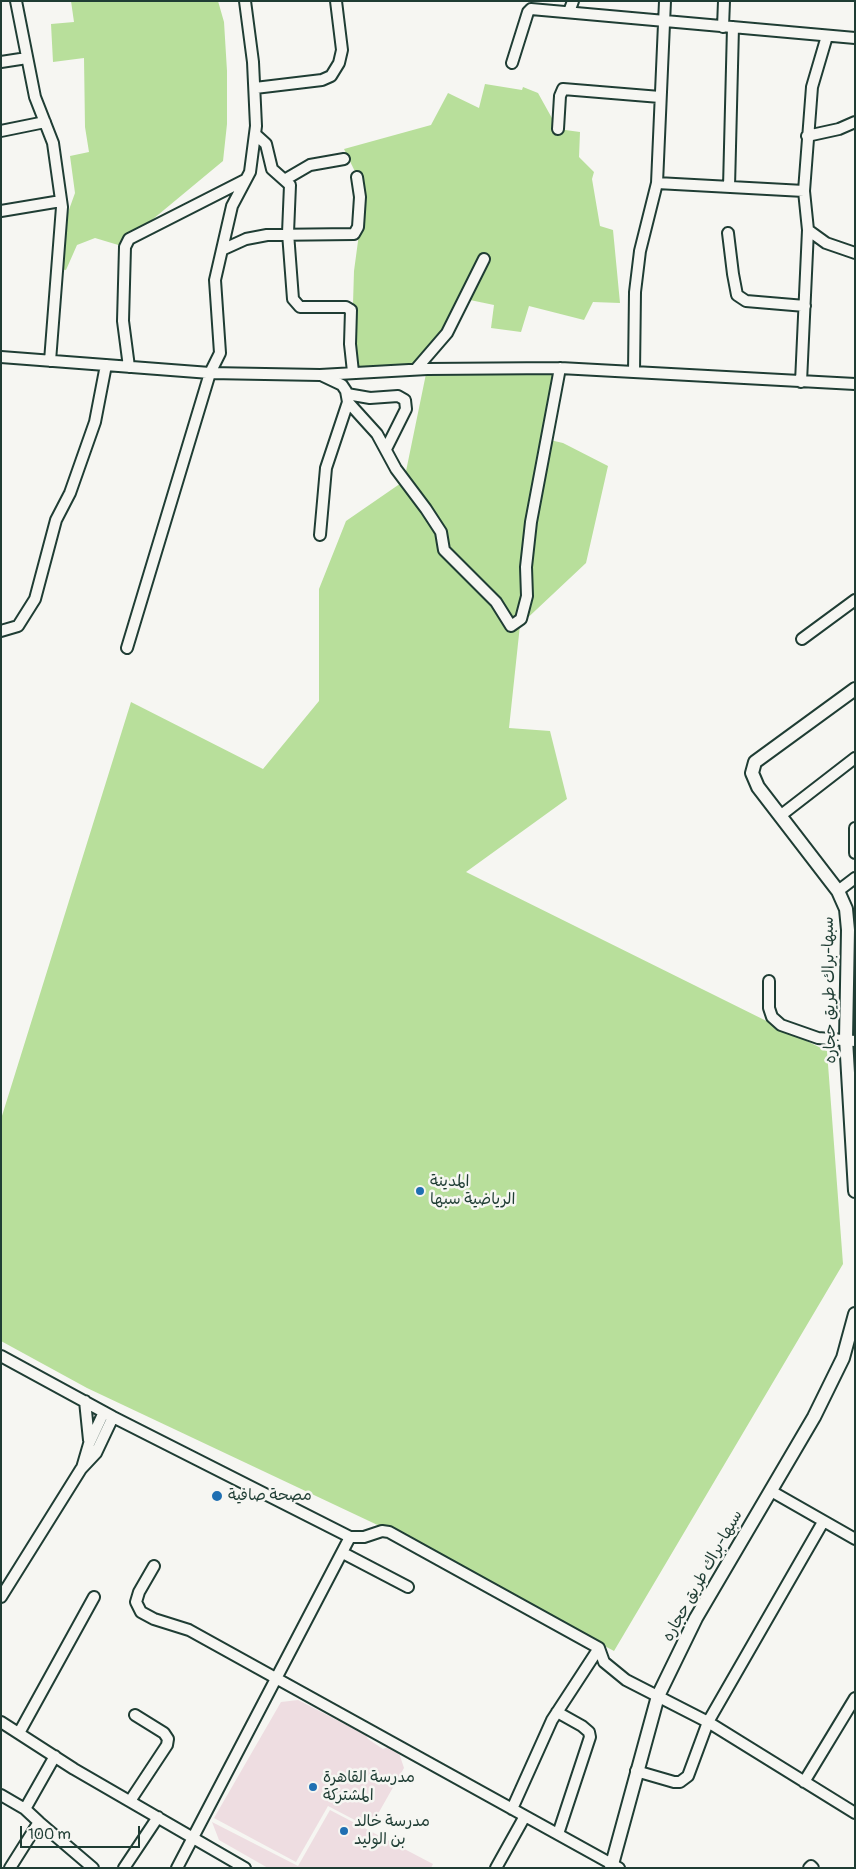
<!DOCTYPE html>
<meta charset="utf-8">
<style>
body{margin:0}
#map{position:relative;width:856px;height:1869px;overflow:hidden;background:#f6f6f2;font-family:Pangolin,sans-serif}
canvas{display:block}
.frame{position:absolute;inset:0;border:2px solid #1f3d34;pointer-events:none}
.scale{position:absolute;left:20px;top:1826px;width:120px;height:22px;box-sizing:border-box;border:2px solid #1f3d34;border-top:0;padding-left:6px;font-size:15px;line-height:18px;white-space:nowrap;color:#1f3d34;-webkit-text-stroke:4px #f6f6f2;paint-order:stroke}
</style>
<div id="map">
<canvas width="856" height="1869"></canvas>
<div class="frame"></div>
<div class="scale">100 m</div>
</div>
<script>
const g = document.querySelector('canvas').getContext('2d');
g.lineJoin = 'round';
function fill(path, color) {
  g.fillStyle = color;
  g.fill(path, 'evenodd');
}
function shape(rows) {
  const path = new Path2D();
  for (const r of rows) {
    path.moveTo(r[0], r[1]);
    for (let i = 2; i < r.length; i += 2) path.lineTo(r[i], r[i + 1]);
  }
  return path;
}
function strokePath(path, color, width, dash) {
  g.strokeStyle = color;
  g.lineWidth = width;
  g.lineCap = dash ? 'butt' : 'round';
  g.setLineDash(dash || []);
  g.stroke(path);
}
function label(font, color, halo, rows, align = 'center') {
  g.font = font + ' Pangolin,"Playpen Sans Arabic",sans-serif';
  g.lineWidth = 5;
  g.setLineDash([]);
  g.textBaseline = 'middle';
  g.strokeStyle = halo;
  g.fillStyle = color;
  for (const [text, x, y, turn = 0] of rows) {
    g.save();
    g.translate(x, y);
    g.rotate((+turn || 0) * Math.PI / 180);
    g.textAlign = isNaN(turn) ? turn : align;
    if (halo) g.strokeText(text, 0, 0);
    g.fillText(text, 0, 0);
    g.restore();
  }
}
fill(shape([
 [298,1700,366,1735,368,1739,383,1749,388,1747,399,1753,404,1768,370,1828,328,1806,296,1862,214,1818,281,1702],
 [330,1810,433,1864,431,1868,268,1868,219,1840,212,1822,298,1866]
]), '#eedde1');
fill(shape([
 [71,1,218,1,224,22,227,71,227,124,223,161,129,239,125,247,95,238,77,245,66,270,58,269,61,232,75,193,70,156,89,152,85,127,84,58,53,62,51,24,74,22],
 [485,84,522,90,523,87,538,93,558,129,580,132,579,157,594,172,592,179,600,226,613,230,620,303,593,302,584,320,529,306,521,332,491,328,494,305,470,300,459,310,416,369,351,370,354,271,363,204,361,184,344,149,431,125,448,93,479,108],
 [564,368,550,440,563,443,608,466,586,563,520,625,509,728,550,731,567,799,466,872,827,1051,843,1264,614,1651,386,1529,87,1388,1,1341,1,1119,131,702,263,769,319,701,319,589,346,521,404,481,427,369]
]), '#b8df9b');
const minor = shape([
 [16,1,35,97,53,143,62,207,50,361],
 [665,1,657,183,804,191,808,230,801,382],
 [569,12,573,1],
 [723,27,724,1],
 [1,62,27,58],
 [512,63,528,12,531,9,855,38],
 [255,88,322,80,331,76,339,63,342,50,336,1],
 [558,129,560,96,563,89,660,97],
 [1,131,45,122],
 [255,134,266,144,272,169,290,185,288,233,293,299,300,307,346,307,351,310,350,344,353,372],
 [807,136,839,129,855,122],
 [286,179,310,165,344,159],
 [729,187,733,27],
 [804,191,812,87,827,36],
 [1,211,61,201],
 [808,230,826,243,855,253],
 [728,233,733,274,737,295,746,301,805,306],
 [224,249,246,239,267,235,354,234,358,227,360,197,357,177],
 [1,357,210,373,320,375,427,369,560,368,855,384],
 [129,367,123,321,125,247,129,239,245,180],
 [416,369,447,333,484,259],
 [634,372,635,292,640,251,657,183],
 [347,394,370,398,398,396,405,400,406,409,386,449],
 [348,402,377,434,396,469,426,509,441,532,444,550,496,602,511,626,521,619,527,596,526,567,531,522,560,368],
 [320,535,326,468,348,402,346,391,342,385,323,376],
 [1,631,18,626,35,599,56,520,70,493,95,422,106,365],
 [802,639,855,600],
 [127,648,210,373,220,353,215,280,232,206,250,172,256,126,253,62,245,1],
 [780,816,855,758],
 [855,828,855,853],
 [838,891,855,878],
 [769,981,769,1008,772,1017,781,1025,818,1038,855,1041],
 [1,1356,113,1417,350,1537,364,1537,382,1531,389,1532,599,1648,604,1662,626,1680,708,1722,855,1813],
 [85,1401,89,1440],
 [82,1468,89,1444,104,1412],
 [771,1491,855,1539],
 [343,1553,408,1587],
 [154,1566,139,1592,136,1602,141,1612,154,1619,189,1630,619,1868],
 [1,1597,81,1469,96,1453,113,1417],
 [557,1712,582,1726,589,1732,590,1737,558,1834],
 [1,1722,74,1769,245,1868],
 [19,1733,94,1597],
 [636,1771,674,1782,680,1782,688,1776,708,1722,823,1522],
 [804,1782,855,1698],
 [1,1795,25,1809],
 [130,1801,167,1745,168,1739,164,1733,135,1715],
 [512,1809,552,1720,599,1648],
 [39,1822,93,1868],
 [10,1868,39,1822,25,1809,55,1756],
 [124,1868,158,1817],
 [177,1868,350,1537],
 [496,1868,525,1816],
 [809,1868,811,1866,813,1868]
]);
const major = shape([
 [855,689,755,762,752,773,758,787,838,891,846,909,848,930,846,1039,855,1191],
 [611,1868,658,1696,696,1618,814,1417,843,1358,855,1314]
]);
strokePath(minor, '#1f3d34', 14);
strokePath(major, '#1f3d34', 16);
strokePath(minor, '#f6f6f2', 10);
strokePath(major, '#f6f6f2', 12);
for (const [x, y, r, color] of [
 [420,1191,5,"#1f6fb2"],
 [217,1496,6,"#1f6fb2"],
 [313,1787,5,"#1f6fb2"],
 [344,1831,5,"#1f6fb2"]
]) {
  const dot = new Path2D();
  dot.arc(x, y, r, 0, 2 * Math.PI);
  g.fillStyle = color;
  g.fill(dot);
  strokePath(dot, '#f6f6f2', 2);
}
label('16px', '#1f3d34', '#f6f6f2', [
 ["سبها-براك طريق حجاره",830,990,-91],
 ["سبها-براك طريق حجاره",703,1576,-61]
]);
label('16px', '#1f3d34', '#f6f6f2', [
 ["المدينة",430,1182],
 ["الرياضية سبها",430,1200],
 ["مصحة صافية",228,1496],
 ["مدرسة القاهرة",323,1778],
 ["المشتركة",323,1796],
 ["مدرسة خالد",354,1822],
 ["بن الوليد",354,1840]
], 'left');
</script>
